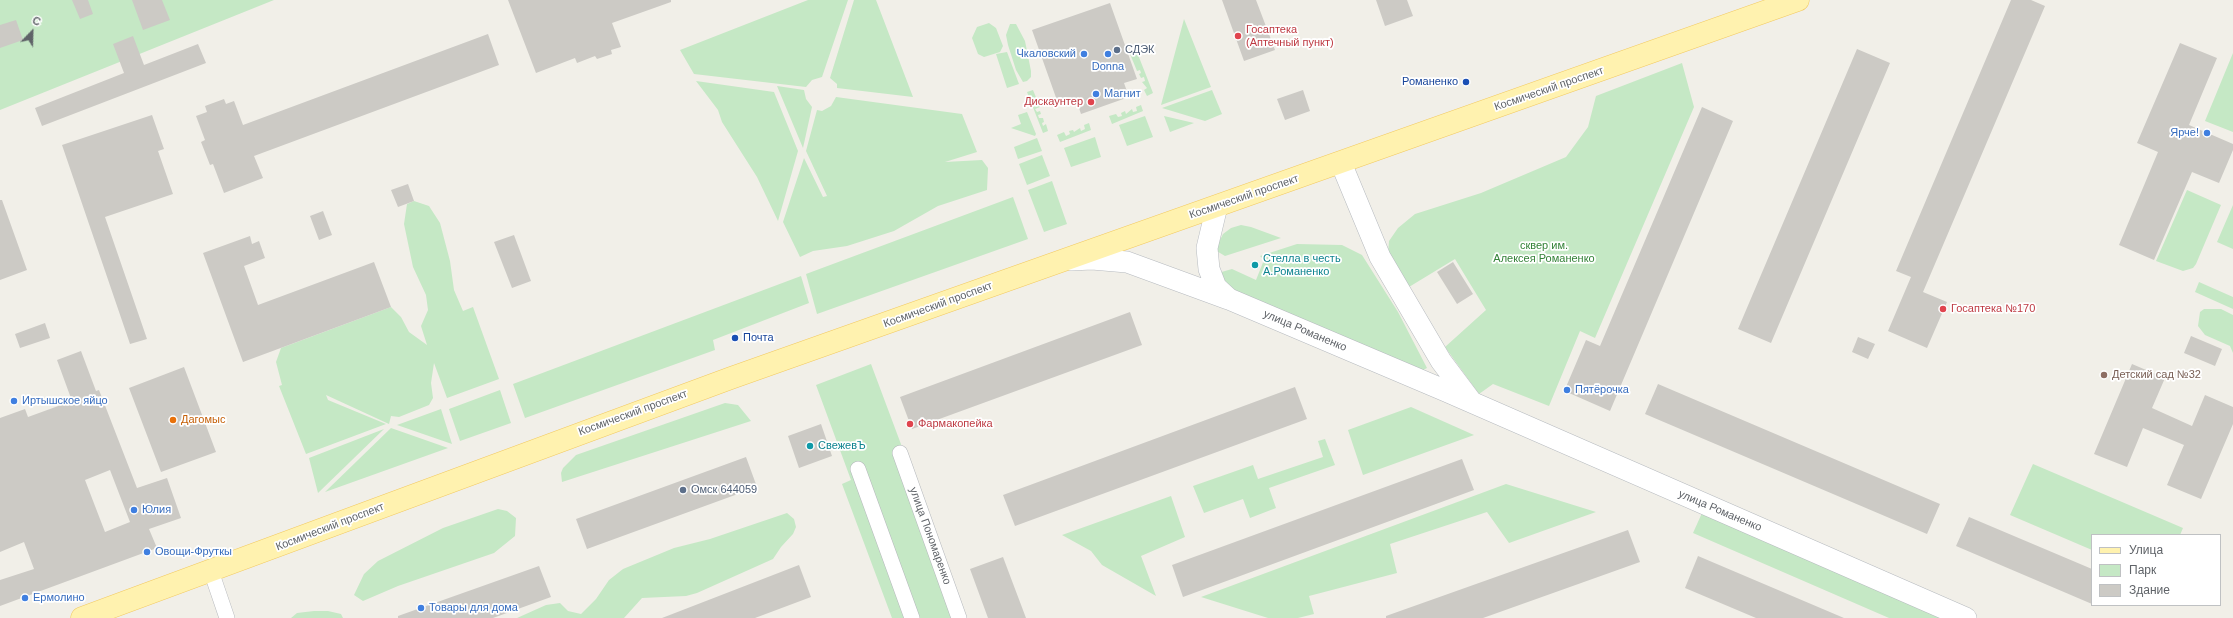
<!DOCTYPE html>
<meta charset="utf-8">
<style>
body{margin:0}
#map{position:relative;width:2233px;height:618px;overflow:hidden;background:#f1efe8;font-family:Arial,sans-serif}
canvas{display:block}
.legend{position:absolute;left:2091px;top:534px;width:130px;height:72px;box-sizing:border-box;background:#fff;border:1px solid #bfc1c3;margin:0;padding:5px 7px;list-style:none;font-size:12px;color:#5f6368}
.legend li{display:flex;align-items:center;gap:8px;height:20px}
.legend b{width:20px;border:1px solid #bfc1c3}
.north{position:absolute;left:12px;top:12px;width:40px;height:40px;-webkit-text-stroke:3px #fff;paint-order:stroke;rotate:23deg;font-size:11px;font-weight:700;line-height:16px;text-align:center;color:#5f6368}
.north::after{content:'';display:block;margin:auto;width:14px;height:18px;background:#5f6368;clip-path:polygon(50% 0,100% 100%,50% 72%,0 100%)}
</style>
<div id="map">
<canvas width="2233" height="618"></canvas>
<ul class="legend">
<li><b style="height:5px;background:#fff2af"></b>Улица</li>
<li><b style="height:11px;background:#c5e8c5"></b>Парк</li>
<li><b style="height:11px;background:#cccac5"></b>Здание</li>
</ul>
<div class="north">С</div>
</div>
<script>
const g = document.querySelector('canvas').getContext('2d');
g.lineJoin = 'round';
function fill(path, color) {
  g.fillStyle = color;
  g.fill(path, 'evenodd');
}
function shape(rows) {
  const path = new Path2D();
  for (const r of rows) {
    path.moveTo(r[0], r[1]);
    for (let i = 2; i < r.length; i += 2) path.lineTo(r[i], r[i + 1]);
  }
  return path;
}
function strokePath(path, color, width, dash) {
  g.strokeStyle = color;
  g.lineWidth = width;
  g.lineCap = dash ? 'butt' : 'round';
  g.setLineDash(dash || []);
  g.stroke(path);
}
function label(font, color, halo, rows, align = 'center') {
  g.font = font + ' Arial,sans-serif';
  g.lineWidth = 3.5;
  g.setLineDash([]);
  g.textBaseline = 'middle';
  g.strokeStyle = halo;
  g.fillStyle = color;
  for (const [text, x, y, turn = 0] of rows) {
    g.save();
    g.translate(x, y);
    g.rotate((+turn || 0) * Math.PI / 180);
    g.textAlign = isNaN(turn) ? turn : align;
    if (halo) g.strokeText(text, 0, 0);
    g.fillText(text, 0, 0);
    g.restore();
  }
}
fill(shape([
 [0,0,274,0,0,110],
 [808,0,848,0,822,77,812,80,806,87,694,74,680,50],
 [854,0,876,0,913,97,837,88,837,84,830,78],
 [1184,19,1211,87,1161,105],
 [989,23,996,28,1003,46,1000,52,984,57,978,54,972,38,977,27],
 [1010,24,1016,24,1025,41,1031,71,1031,77,1027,81,1023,82,1016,70,1008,45,1006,35],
 [1007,52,1019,84,1007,88,996,54],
 [1137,52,1153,93,1147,96,1144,90,1147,88,1142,82,1145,81,1144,77,1141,78,1139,74,1141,73,1140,70,1137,71,1130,54],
 [2233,53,2233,132,2205,121],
 [1682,63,1694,107,1595,338,1580,331,1549,406,1493,384,1479,394,1445,347,1486,310,1455,259,1409,287,1388,254,1389,241,1398,228,1415,214,1481,193,1566,157,1588,127,1596,96],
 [696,81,774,92,798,151,778,221,757,177,722,122,718,110],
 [777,86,804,90,806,99,812,107,803,148],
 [1033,90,1040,107,1035,109,1037,112,1040,111,1041,114,1038,115,1039,118,1043,118,1044,122,1042,123,1043,126,1046,124,1048,131,1043,133,1027,92],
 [1212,90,1222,114,1205,121,1162,108],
 [836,97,962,114,977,152,945,162,982,160,988,168,987,190,938,206,894,231,847,246,813,251,800,257,783,222,804,158,823,197,827,196,806,151,817,110,822,111,831,106],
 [1141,105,1143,111,1112,124,1109,116,1116,114,1118,117,1122,116,1121,113,1125,111,1126,114,1132,109,1133,112,1137,111,1136,107],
 [1027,112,1036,134,1035,136,1011,128,1021,124,1018,115],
 [1145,116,1153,137,1127,146,1119,125],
 [1164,116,1194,123,1170,132],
 [1089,123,1091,130,1060,142,1057,135,1064,132,1066,136,1070,134,1069,131,1073,130,1074,132,1080,128,1081,131,1085,129,1084,125],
 [1095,137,1101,157,1071,167,1064,148],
 [1037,138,1042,151,1018,159,1014,147],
 [1042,155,1050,176,1027,185,1019,164],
 [1052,181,1067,224,1044,232,1028,190],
 [2187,190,2221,205,2196,264,2193,268,2183,271,2156,261],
 [1013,197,1028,239,817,314,806,274],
 [414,201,429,206,440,223,450,261,454,290,463,311,473,307,499,379,447,398,434,363,431,383,433,398,429,405,399,417,391,416,389,424,326,395,328,400,386,424,306,454,279,386,282,385,276,362,281,348,391,307,401,317,409,332,427,345,421,326,428,310,426,295,413,267,404,224,407,204],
 [2233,205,2233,249,2217,242],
 [1241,225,1251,227,1281,238,1225,256,1215,250,1223,234,1231,228],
 [1297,244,1342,245,1362,255,1398,312,1427,368,1423,370,1385,358,1239,293,1228,286,1218,273,1232,269,1256,280,1264,260,1260,256],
 [801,276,809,303,713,340,715,350,525,418,513,384],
 [2199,282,2233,297,2233,309,2195,292],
 [2204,309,2221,309,2233,315,2233,353,2230,346,2205,335,2198,326,2200,312],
 [871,364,966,618,892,618,842,484,851,480,816,385],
 [500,390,511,423,460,441,449,409],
 [725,403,738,405,751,421,562,482,561,473,563,468,576,455],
 [1411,407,1474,435,1363,475,1348,430],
 [441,409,452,444,397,425],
 [391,428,448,448,325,492],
 [384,429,318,493,309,458],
 [1325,439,1335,465,1269,488,1276,508,1250,518,1243,499,1204,513,1193,486,1253,465,1258,479,1323,457,1318,441],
 [2033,464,2183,528,2180,535,2092,535,2092,550,2010,515],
 [1506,484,1596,512,1509,543,1487,512,1390,544,1397,573,1309,596,1314,614,1298,618,1268,618,1201,597],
 [1171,496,1185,537,1141,556,1156,596,1102,565,1091,551,1062,535],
 [498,509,507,511,516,518,515,536,494,553,398,586,363,601,354,595,364,574,378,561,443,528],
 [787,513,794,519,796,527,793,534,781,547,773,559,697,593,686,596,642,598,624,618,517,618,546,605,560,603,568,611,581,614,596,599,609,580,623,569,674,548,710,539],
 [1702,513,1944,618,1889,618,1693,533],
 [314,611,328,611,341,614,343,618,291,618,297,613]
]), '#c5e8c5');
fill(shape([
 [72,0,88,0,93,14,80,19],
 [132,0,162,0,170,20,143,30],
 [508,0,671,0,671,2,612,23,621,47,611,50,612,54,597,59,595,56,577,63,575,58,536,73],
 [1222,0,1256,0,1275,50,1244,61],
 [1376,0,1407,0,1413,16,1385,26],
 [2011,0,2031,0,2045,6,1923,292,1947,302,1927,348,1888,331,1911,277,1896,271],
 [1110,3,1137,79,1124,83,1129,97,1081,114,1076,99,1059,106,1032,30],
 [16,20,23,40,0,48,0,25],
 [488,34,499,65,254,156,263,178,224,193,213,164,210,165,201,142,205,140,196,116,207,112,205,106,224,99,226,104,234,101,243,125],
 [133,36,144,65,198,44,206,63,42,126,35,108,124,73,113,44],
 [2180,43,2217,58,2189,125,2233,144,2233,150,2219,183,2192,172,2154,260,2119,245,2158,152,2137,143],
 [1857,49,1890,63,1771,343,1738,329],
 [1303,90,1310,111,1285,120,1277,99],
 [1702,107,1733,121,1610,411,1569,393,1566,387,1586,340,1600,346],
 [152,115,164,149,158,151,173,194,105,217,147,339,130,344,62,145],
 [408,184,414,201,398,207,391,190],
 [0,200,2,200,27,270,0,280],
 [323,211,332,235,319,240,310,216],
 [514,235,531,281,512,288,494,242],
 [250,236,252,244,259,241,265,258,244,266,258,305,374,262,391,307,243,362,203,253],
 [1453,262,1473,294,1457,304,1437,272],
 [1130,312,1142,345,912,429,900,397],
 [45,323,50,338,20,348,15,334],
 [2191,336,2222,349,2215,366,2184,353],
 [1858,337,1875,344,1868,359,1852,352],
 [81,351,96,391,99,390,137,488,167,478,181,518,149,529,157,548,0,606,0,580,34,569,24,542,0,552,0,418,25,409,28,417,72,401,57,360],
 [110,470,130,522,105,532,85,480],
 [2132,364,2165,378,2152,408,2192,426,2205,395,2233,407,2233,424,2201,499,2167,485,2184,445,2143,428,2127,467,2094,454],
 [184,367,216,452,161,472,129,388],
 [1658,384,1940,504,1927,534,1645,414],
 [1295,387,1307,419,1015,526,1003,495],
 [821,424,832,456,799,468,788,436],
 [746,457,757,487,587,549,576,519],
 [1462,459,1474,490,1183,597,1172,565],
 [1969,517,2092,569,2092,604,1956,546],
 [1628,530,1640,562,1483,618,1386,618,1386,616],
 [1698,556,1844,618,1756,618,1685,588],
 [1003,557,1009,573,1026,618,988,618,970,569],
 [799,565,811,597,755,618,662,618],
 [539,566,551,597,493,618,398,618,398,616]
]), '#cccac5');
const street = shape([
 [900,453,959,618],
 [858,469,912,618],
 [211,571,227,618]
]);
const secondary = shape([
 [1341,163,1380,257,1441,361,1471,401],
 [1217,206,1207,248,1209,269,1216,287,1229,299,1446,391,1966,618],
 [1071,260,1092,259,1127,262,1228,299]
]);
const primary = shape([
 [82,618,731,378,1798,0]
]);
strokePath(street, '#b5b8bc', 16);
strokePath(secondary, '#b6babf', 22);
strokePath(primary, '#f2c960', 23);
strokePath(street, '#fff', 15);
strokePath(secondary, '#fff', 21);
strokePath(primary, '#fff2af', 22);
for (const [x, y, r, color] of [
 [1238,36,4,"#e0444e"],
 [1117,50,4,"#5c6f8a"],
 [1084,54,4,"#3f7fe0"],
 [1108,54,4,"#3f7fe0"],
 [1466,82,4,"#1a4fb4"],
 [1096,94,4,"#3f7fe0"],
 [1091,102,4,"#e0444e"],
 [2207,133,4,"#3f7fe0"],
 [1255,265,4,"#0f9aa8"],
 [1943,309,4,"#e0444e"],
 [735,338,4,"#1a4fb4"],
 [2104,375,4,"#8d6e63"],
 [1567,390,4,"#3f7fe0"],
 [14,401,4,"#3f7fe0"],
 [173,420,4,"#e8710a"],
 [910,424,4,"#e0444e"],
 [810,446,4,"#0f9aa8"],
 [683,490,4,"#5c6f8a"],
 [134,510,4,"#3f7fe0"],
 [147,552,4,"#3f7fe0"],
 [25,598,4,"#3f7fe0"],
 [421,608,4,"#3f7fe0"]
]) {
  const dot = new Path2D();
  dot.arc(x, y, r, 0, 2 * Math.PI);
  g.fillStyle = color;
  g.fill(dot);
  strokePath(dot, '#fff', 1.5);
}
label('11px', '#be3a42', '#fff', [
 ["Госаптека",1246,30],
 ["(Аптечный пункт)",1246,43],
 ["Дискаунтер",1083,102,"right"],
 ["Госаптека №170",1951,309],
 ["Фармакопейка",918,424]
], 'left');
label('11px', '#4e5e75', '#fff', [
 ["СДЭК",1125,50],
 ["Омск 644059",691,490]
], 'left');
label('11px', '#366cbe', '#fff', [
 ["Чкаловский",1076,54,"right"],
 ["Donna",1108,67,"center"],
 ["Магнит",1104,94],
 ["Ярче!",2199,133,"right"],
 ["Пятёрочка",1575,390],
 ["Иртышское яйцо",22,401],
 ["Юлия",142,510],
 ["Овощи-Фруткы",155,552],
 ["Ермолино",33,598],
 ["Товары для дома",429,608]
], 'left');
label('11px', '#164399', '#fff', [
 ["Романенко",1458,82],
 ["Почта",743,338,"left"]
], 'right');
label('11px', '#5f6368', '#fff', [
 ["Космический проспект",1549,89,-19],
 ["Космический проспект",1244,197,-19],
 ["Космический проспект",938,305,-20],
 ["улица Романенко",1305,331,23],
 ["Космический проспект",633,413,-20],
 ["улица Романенко",1720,511,23],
 ["Космический проспект",330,527,-21],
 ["улица Пономаренко",930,536,70]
]);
label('11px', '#348238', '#fff', [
 ["сквер им.",1544,246],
 ["Алексея Романенко",1544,259]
]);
label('11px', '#0d838f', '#fff', [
 ["Стелла в честь",1263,259],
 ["А.Романенко",1263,272],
 ["СвежевЪ",818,446]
], 'left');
label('11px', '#785e54', '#fff', [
 ["Детский сад №32",2112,375]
], 'left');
label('11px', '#c56008', '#fff', [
 ["Дагомыс",181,420]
], 'left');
</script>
